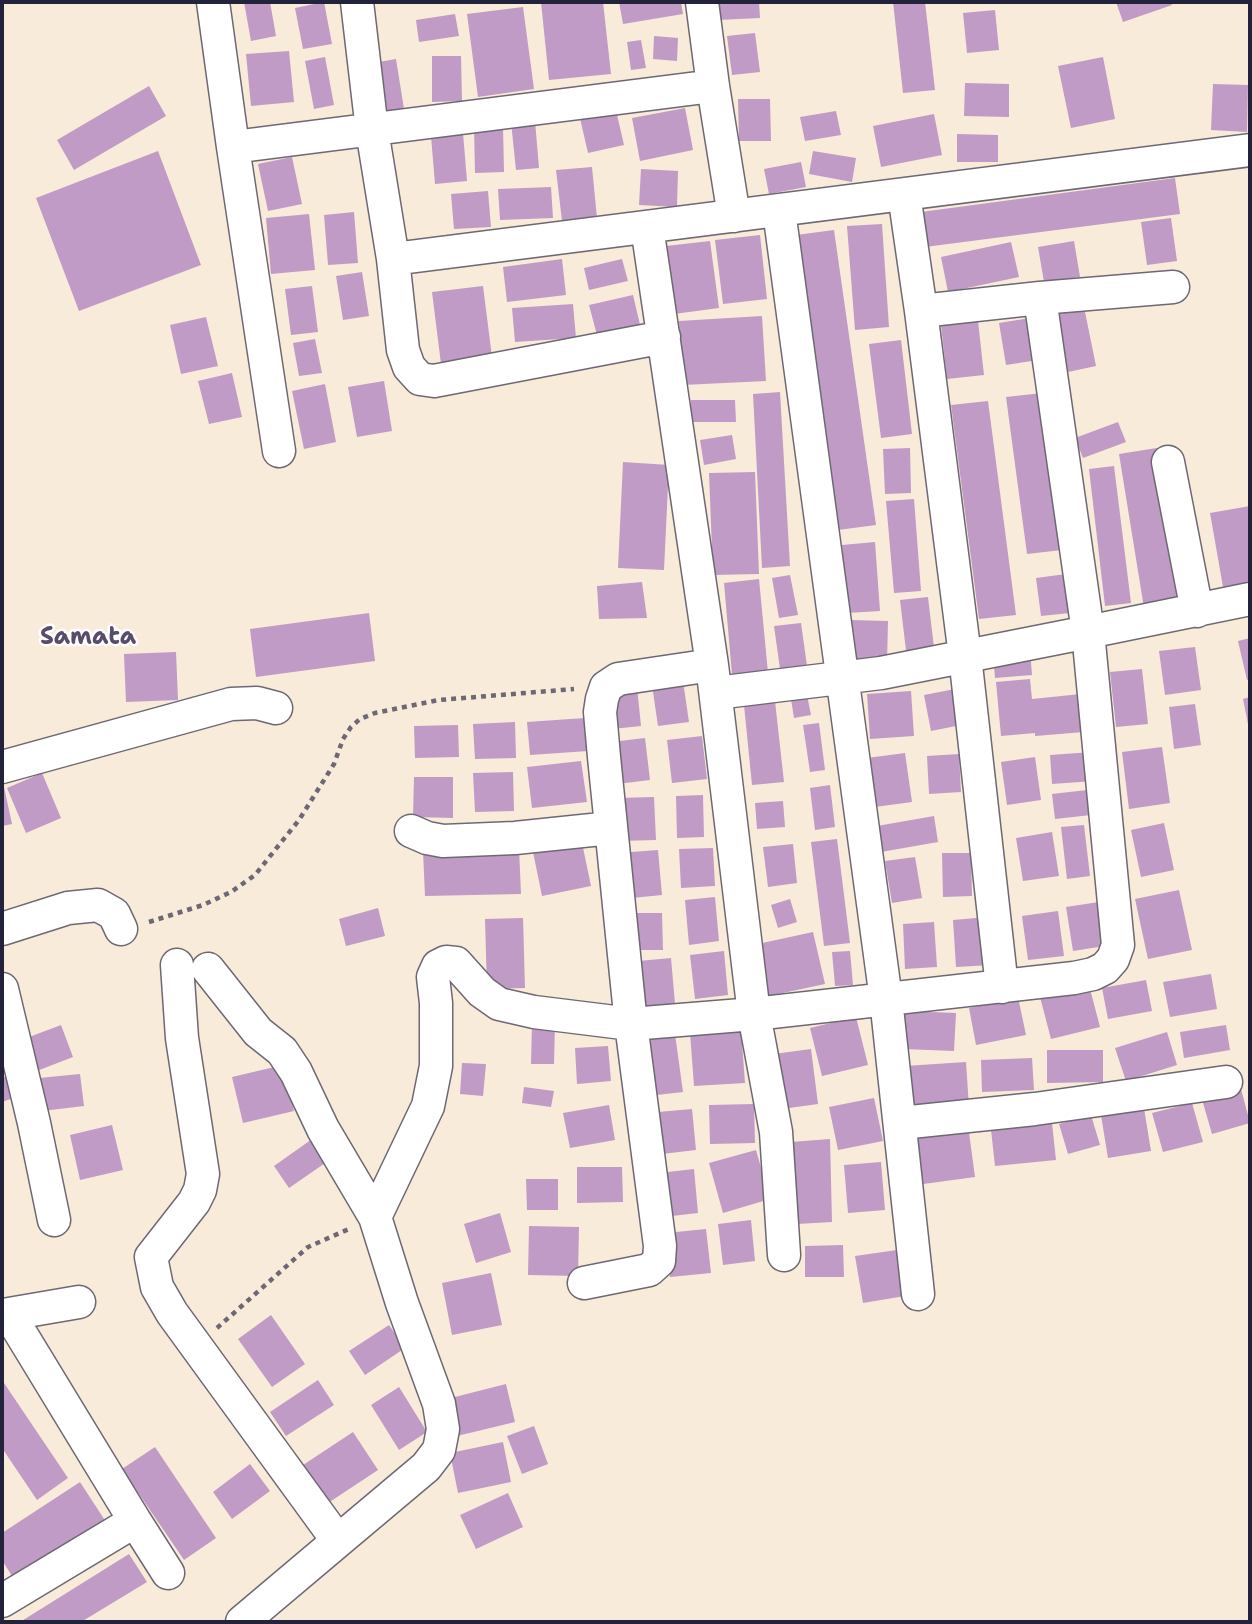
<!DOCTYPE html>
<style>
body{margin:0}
#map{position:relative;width:1252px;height:1624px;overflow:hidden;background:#f8ebda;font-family:"Shantell Sans",sans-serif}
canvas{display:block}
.frame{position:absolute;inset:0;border:4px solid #22223b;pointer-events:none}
</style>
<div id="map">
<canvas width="1252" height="1624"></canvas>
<div class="frame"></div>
</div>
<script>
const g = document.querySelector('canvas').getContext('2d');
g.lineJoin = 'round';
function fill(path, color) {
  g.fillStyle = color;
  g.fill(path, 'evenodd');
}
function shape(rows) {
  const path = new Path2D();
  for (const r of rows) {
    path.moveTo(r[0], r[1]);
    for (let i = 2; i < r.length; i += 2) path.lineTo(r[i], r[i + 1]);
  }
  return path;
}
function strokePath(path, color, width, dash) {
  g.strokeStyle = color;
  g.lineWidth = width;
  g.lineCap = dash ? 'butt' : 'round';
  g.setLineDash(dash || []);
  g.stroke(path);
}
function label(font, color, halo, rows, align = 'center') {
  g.font = font + ' "Shantell Sans",sans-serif';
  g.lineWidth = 5;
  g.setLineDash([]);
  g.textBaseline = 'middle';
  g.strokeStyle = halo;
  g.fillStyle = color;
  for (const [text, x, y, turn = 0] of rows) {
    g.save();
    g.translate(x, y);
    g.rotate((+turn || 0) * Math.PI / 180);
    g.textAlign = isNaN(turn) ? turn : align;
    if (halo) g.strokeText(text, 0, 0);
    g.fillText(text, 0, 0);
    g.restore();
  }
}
fill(shape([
 [244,2,270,2,276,36,251,41],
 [324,2,332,44,303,49,295,8],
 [541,2,603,2,611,74,549,80],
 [619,2,681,2,683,14,623,24],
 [718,2,759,2,760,18,718,20],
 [893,2,925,2,935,90,903,93],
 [1116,2,1171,2,1172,5,1123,22],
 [523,7,534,89,478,97,467,14],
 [995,10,999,50,967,53,963,13],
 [455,14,459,36,419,42,416,20],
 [755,33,760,72,732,75,727,36],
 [654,36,678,38,677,61,653,59],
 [641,40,646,68,631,70,627,42],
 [289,51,294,102,251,106,246,54],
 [432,56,461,56,462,101,432,102],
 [325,57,334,105,314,109,305,61],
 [1103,57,1115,119,1071,128,1058,66],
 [396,59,404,109,382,112,373,63],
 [965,83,1009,84,1009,117,964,116],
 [1213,84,1248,85,1247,132,1211,130],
 [149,86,166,116,74,170,57,140],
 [738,99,770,99,771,141,739,141],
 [615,106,624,145,588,153,579,114],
 [685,108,693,150,640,161,632,118],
 [836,111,841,135,805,141,800,117],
 [934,114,942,155,881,167,873,126],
 [535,121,539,168,516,170,511,122],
 [503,126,504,172,475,173,474,127],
 [463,133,467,181,435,184,431,136],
 [957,134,998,135,998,162,957,162],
 [158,151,201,265,79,311,36,198],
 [813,151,856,158,852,182,809,174],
 [292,157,302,204,268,211,258,164],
 [801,162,806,187,769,194,764,169],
 [592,167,597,218,562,221,556,170],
 [641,169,678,171,677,207,639,205],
 [1175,178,1180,214,925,247,921,212],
 [551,187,553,218,500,220,498,189],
 [488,191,491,227,454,229,451,194],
 [354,212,358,263,328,265,324,215],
 [309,214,315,270,271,274,266,218],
 [1171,218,1177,261,1147,265,1141,222],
 [882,224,889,327,855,330,847,226],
 [834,230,876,525,838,530,796,235],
 [760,235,767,299,723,304,715,240],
 [710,241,719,308,674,314,666,246],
 [1074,241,1080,277,1044,282,1038,247],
 [1011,242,1019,277,948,292,941,257],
 [562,259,566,295,507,302,503,267],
 [622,259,628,281,589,290,584,268],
 [362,272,369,316,343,320,336,276],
 [312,286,318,332,291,335,285,289],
 [483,286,492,357,441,364,432,292],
 [633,295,641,329,598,339,589,305],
 [573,304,576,338,515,342,512,308],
 [1084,307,1096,366,1068,372,1056,313],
 [762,316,766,381,683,385,679,321],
 [206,317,218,366,181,374,170,325],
 [1030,318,1038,360,1006,365,999,323],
 [978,321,984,375,947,379,941,325],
 [315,339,322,373,299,376,293,343],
 [901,340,912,434,881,438,869,344],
 [232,373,242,417,209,424,198,381],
 [384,381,392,431,357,437,348,387],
 [325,384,336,442,304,449,292,391],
 [780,392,790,566,762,568,753,394],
 [1042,393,1062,550,1027,554,1006,397],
 [691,400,735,400,736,422,691,422],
 [988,401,1016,615,979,619,951,405],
 [1118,422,1126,442,1083,458,1075,438],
 [732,435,736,459,704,465,700,440],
 [1163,447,1187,601,1144,608,1119,454],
 [910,448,911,493,885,494,883,449],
 [623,462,669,465,664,570,618,568],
 [1114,466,1131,603,1105,606,1089,469],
 [755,472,759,574,713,575,709,473],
 [914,499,921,591,894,593,886,501],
 [1250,506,1250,582,1223,587,1210,513],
 [875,542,880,611,847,613,842,545],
 [1066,574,1070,613,1041,616,1036,578],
 [790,575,798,615,779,618,772,578],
 [759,579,769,683,733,686,724,583],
 [642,582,647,618,599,619,597,586],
 [928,597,935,656,907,659,900,600],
 [369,613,375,661,256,677,250,629],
 [851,620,888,621,887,664,850,664],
 [801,623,808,673,781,676,774,626],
 [1250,638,1250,679,1247,680,1238,641],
 [1195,647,1201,690,1165,695,1159,651],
 [1030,650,1032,675,995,678,993,653],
 [176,652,178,700,126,702,124,654],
 [1142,669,1148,724,1116,727,1110,672],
 [1030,679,1032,699,1081,694,1084,732,1035,736,1035,733,1001,736,996,682],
 [683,681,689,722,658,726,652,685],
 [637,687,641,726,612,729,608,690],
 [955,689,961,725,931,731,924,695],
 [806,690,811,715,794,718,790,693],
 [911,691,914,736,870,739,867,694],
 [1250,697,1250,729,1249,729,1243,699],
 [775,701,784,782,752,785,744,705],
 [1195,704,1201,745,1174,749,1169,707],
 [585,718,588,751,530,755,527,722],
 [515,722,516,758,475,759,473,724],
 [819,723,825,770,810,772,803,725],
 [458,725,459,757,415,758,414,726],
 [702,736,707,779,672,783,667,740],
 [645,738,650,780,617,784,611,742],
 [1162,747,1170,803,1129,809,1122,752],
 [1092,752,1094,781,1052,784,1050,755],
 [905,753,912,802,875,807,867,758],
 [959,754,961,792,929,794,927,756],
 [1035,757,1041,800,1007,805,1001,762],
 [581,761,587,802,532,808,527,767],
 [513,772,514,811,475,812,473,773],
 [42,773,61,818,26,833,7,788],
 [414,777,453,777,453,818,413,817],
 [830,785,835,827,815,830,810,788],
 [2,787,4,787,12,824,2,826],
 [1087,790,1091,815,1055,819,1052,794],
 [703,795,704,837,677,838,676,796],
 [654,797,656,840,619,841,617,798],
 [783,801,785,827,757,829,755,803],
 [934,816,938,842,881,852,877,826],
 [1164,823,1174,870,1141,877,1131,830],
 [1084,825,1090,876,1067,879,1061,827],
 [1052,832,1059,876,1023,881,1016,838],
 [581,838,591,886,542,896,532,847],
 [837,839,850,943,824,946,811,842],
 [793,844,797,883,768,887,763,847],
 [519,848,521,894,425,896,423,851],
 [713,848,715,886,681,888,679,849],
 [658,850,662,895,622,899,618,853],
 [942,853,971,853,972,896,943,897],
 [915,857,922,898,892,903,885,861],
 [1179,890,1192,950,1148,959,1135,899],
 [715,897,719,941,689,945,685,900],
 [790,899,797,922,778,928,771,905],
 [1099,902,1105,946,1073,951,1066,907],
 [378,908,385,936,346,946,339,919],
 [1058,911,1064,956,1028,960,1022,916],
 [625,913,662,913,663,950,626,950],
 [988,917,991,965,956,967,953,920],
 [523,918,525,988,487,989,485,919],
 [934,922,937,967,905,969,903,924],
 [813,932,825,984,764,997,753,945],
 [724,951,728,995,695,999,690,955],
 [850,951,853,985,835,986,832,952],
 [671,958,675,1004,632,1008,628,962],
 [1211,974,1217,1009,1170,1017,1163,982],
 [1146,980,1152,1011,1108,1019,1102,988],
 [1089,985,1100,1027,1051,1039,1040,997],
 [1018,997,1026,1035,976,1045,969,1008],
 [904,1011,956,1013,954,1051,903,1049],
 [856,1017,868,1065,822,1076,810,1028],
 [532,1022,555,1022,554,1064,531,1064],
 [61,1025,73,1057,29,1074,16,1042],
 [1226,1025,1230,1050,1184,1058,1180,1032],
 [741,1029,745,1083,694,1086,690,1033],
 [1167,1032,1177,1065,1126,1081,1115,1048],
 [675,1034,683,1092,648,1096,640,1038],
 [608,1046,611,1081,577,1084,575,1048],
 [811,1049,818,1104,782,1109,774,1054],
 [1047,1050,1103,1050,1103,1082,1047,1083],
 [1032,1058,1034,1090,982,1092,981,1060],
 [966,1062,969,1107,908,1111,905,1066],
 [462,1063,486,1064,483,1096,460,1094],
 [283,1065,294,1111,243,1123,232,1077],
 [14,1073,22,1095,2,1102,2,1078],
 [80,1074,84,1106,42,1111,39,1078],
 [1240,1085,1250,1123,1212,1134,1201,1096],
 [524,1087,554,1091,551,1107,522,1103],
 [1142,1096,1151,1151,1108,1158,1099,1103],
 [874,1098,883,1141,838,1150,829,1107],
 [1192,1103,1203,1142,1163,1152,1152,1113],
 [754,1104,755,1143,710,1144,709,1105],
 [609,1105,615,1140,570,1148,563,1113],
 [692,1109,696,1150,662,1154,658,1112],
 [1051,1114,1056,1160,995,1166,990,1121],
 [1091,1115,1100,1145,1068,1154,1059,1124],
 [112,1125,123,1170,80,1180,70,1135],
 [968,1125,975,1177,916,1185,909,1132],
 [315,1137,331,1159,289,1188,274,1166],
 [830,1139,832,1222,797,1224,791,1142],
 [756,1150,770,1199,723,1213,709,1163],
 [881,1162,885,1210,848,1213,844,1165],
 [577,1167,622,1167,623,1202,577,1203],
 [694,1169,698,1213,663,1217,659,1173],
 [526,1179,558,1179,558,1210,527,1210],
 [500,1213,511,1252,476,1263,464,1224],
 [751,1220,755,1261,723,1265,718,1224],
 [529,1226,579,1227,578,1276,528,1275],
 [706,1229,711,1273,670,1277,666,1233],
 [843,1245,844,1277,805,1277,805,1246],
 [897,1250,905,1296,863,1303,855,1256],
 [491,1273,502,1325,452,1335,442,1283],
 [271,1315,305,1364,272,1387,238,1339],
 [389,1325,405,1348,365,1375,349,1351],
 [2,1380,68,1478,37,1500,2,1448],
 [318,1380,334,1405,286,1436,270,1412],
 [506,1384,515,1422,457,1436,447,1399],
 [399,1387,427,1432,399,1450,371,1405],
 [534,1426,548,1464,522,1474,507,1436],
 [353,1432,378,1470,322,1507,297,1469],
 [503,1442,511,1482,458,1493,450,1453],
 [155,1447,216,1538,184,1560,122,1469],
 [250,1464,270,1491,232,1519,213,1492],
 [80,1482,106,1522,15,1581,2,1560,2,1533],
 [508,1493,523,1527,476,1549,460,1515],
 [129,1554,147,1582,81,1622,20,1622]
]), '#c09bc5');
const minor = shape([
 [213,2,233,147,713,86],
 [357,2,372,130,393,259,403,350,409,367,420,379,434,381,664,337],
 [702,2,713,86,734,216],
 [233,147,279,451],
 [904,194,921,311,965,656,1002,987],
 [779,211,886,999,918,1294],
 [647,227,712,665,754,1014,776,1132,784,1255],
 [393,259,1250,150],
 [1040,298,1173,287],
 [921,311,1040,298,1088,632,1250,599],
 [1168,462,1197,611],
 [2,767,231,704,257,703,276,708],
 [411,831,427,838,443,841,515,838,611,828],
 [2,929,68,908,98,905,114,914,121,929],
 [177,965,182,1038,203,1174,200,1190,194,1202,151,1257,157,1287,172,1313,338,1541,426,1467,439,1450,443,1429,439,1404,402,1303,375,1217,428,1106,436,1066,436,1003,433,977,438,966,446,962,456,963,482,992,499,1004,534,1012,631,1024,754,1014,1074,978,1093,974,1105,968,1113,959,1118,945,1088,632,881,673,716,693],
 [208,969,258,1032,282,1051,296,1072,323,1129,375,1217],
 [2,989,34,1123,54,1220],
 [901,1123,1035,1109,1226,1082],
 [584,1283,649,1270,659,1261,660,1246,631,1024,604,757,600,712,602,699,606,687,618,679,712,665],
 [9,1314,79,1302],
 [2,1315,9,1314,135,1521,2,1601],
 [135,1521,168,1573],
 [242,1622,338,1541]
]);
strokePath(minor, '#6d6873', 35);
strokePath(shape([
 [149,922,203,905,231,892,255,875,299,820,334,764,343,739,351,727,360,719,375,713,439,700,574,689],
 [217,1328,308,1247,349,1229]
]), '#6d6873', 4.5, [5, 5]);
strokePath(minor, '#fff', 32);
label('bold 24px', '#594c6b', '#fff', [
 ["Samata",88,638]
]);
</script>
